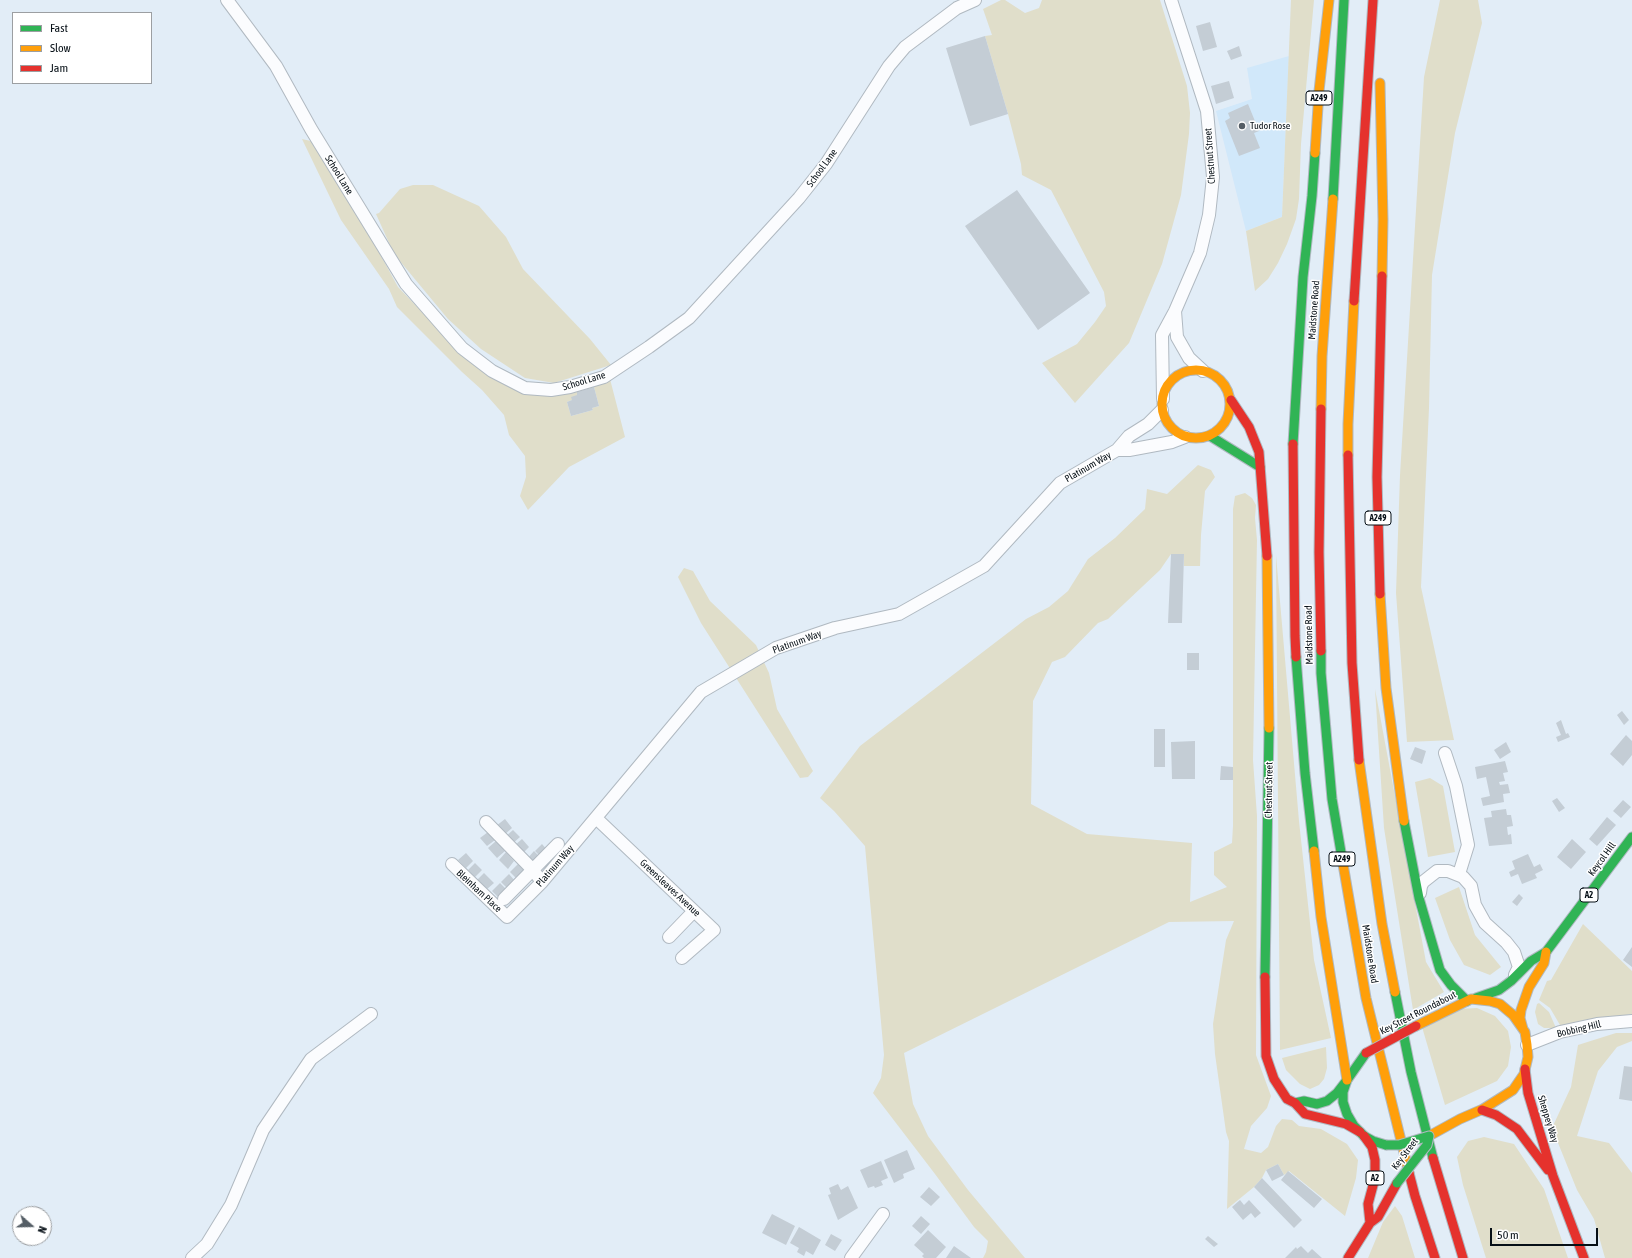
<!DOCTYPE html>
<style>
body{margin:0}
#map{position:relative;width:1632px;height:1258px;overflow:hidden;background:#e2edf7;font-family:"Asap Condensed",sans-serif}
canvas{display:block}
.legend{position:absolute;left:12px;top:12px;width:140px;height:72px;box-sizing:border-box;background:#fff;border:1px solid #9c9fa2;margin:0;padding:5px 7px;list-style:none;font-size:12px;color:#071017}
.legend li{display:flex;align-items:center;gap:8px;height:20px}
.legend b{width:20px;border:1px solid #9c9fa2}
.north{position:absolute;left:12px;top:1206px;width:40px;height:40px;box-sizing:border-box;background:#fff;border:1px solid #9c9fa2;border-radius:50%;rotate:110deg;font-size:11px;font-weight:700;line-height:16px;text-align:center;color:#071017}
.north::after{content:'';display:block;margin:auto;width:14px;height:18px;background:#545d65;clip-path:polygon(50% 0,100% 100%,50% 72%,0 100%)}
.scale{position:absolute;left:1490px;top:1228px;width:108px;height:18px;box-sizing:border-box;border:2px solid #071017;border-top:0;padding-left:5px;font-size:12px;line-height:14px;white-space:nowrap;color:#071017;-webkit-text-stroke:3px #fff;paint-order:stroke}
</style>
<div id="map">
<canvas width="1632" height="1258"></canvas>
<ul class="legend">
<li><b style="height:5px;background:#30b455"></b>Fast</li>
<li><b style="height:5px;background:#ff9f0a"></b>Slow</li>
<li><b style="height:5px;background:#e5322d"></b>Jam</li>
</ul>
<div class="north">N</div>
<div class="scale">50 m</div>
</div>
<script>
const g = document.querySelector('canvas').getContext('2d');
g.lineJoin = 'round';
function fill(path, color) {
  g.fillStyle = color;
  g.fill(path, 'evenodd');
}
function shape(rows) {
  const path = new Path2D();
  for (const r of rows) {
    if (r.length === 3) {
      path.moveTo(r[0] + r[2], r[1]);
      path.arc(r[0], r[1], r[2], 0, 2 * Math.PI);
      continue;
    }
    path.moveTo(r[0], r[1]);
    for (let i = 2; i < r.length; i += 2) path.lineTo(r[i], r[i + 1]);
  }
  return path;
}
function strokePath(path, color, width, dash) {
  g.strokeStyle = color;
  g.lineWidth = width;
  g.lineCap = dash ? 'butt' : 'round';
  g.setLineDash(dash || []);
  g.stroke(path);
}
function label(font, color, halo, rows, align = 'center') {
  g.font = font + ' "Asap Condensed",sans-serif';
  g.lineWidth = 3;
  g.setLineDash([]);
  g.textBaseline = 'middle';
  g.strokeStyle = halo;
  g.fillStyle = color;
  for (const [text, x, y, turn = 0] of rows) {
    g.save();
    g.translate(x, y);
    g.rotate((+turn || 0) * Math.PI / 180);
    g.textAlign = isNaN(turn) ? turn : align;
    if (halo) g.strokeText(text, 0, 0);
    g.fillText(text, 0, 0);
    g.restore();
  }
}
fill(shape([
 [1289,56,1282,217,1246,231,1216,111,1252,99,1247,68]
]), '#d1e8fa');
fill(shape([
 [1001,0,1005,0,1025,13,1039,8,1042,0,1160,0,1187,86,1190,113,1189,134,1181,195,1162,264,1129,343,1075,403,1042,363,1077,344,1095,322,1106,306,1104,292,1051,190,1022,175,1021,164,1008,114,985,36,992,35,983,9],
 [1291,0,1314,0,1301,144,1299,199,1296,219,1287,244,1278,263,1268,279,1255,291,1246,231,1282,217],
 [1440,0,1478,0,1482,23,1455,133,1432,275,1429,408,1421,587,1454,740,1407,742,1396,593,1400,475,1424,77],
 [302,139,315,142,369,234,398,287,459,350,522,393,557,396,610,379,625,437,569,467,528,510,520,496,526,477,525,456,509,435,504,415,482,390,462,372,397,307,389,289,341,220],
 [594,387,599,406,592,408,593,410,571,416,567,402,572,400,577,395,577,392],
 [413,185,433,185,479,206,506,237,523,269,590,339,611,365,554,383,525,378,481,349,448,319,394,254,376,214,379,213,400,189],
 [1198,465,1211,470,1215,477,1205,491,1201,535,1200,566,1184,566,1184,554,1171,554,1160,570,1108,619,1098,623,1065,657,1052,662,1033,701,1031,804,1087,834,1192,843,1190,902,1227,887,1214,875,1214,852,1232,843,1233,826,1233,509,1235,496,1245,493,1252,498,1256,505,1255,518,1257,540,1253,760,1257,816,1256,1055,1271,1096,1267,1108,1251,1126,1244,1149,1261,1153,1268,1147,1276,1126,1282,1119,1292,1120,1299,1126,1321,1129,1347,1144,1358,1160,1356,1178,1345,1216,1289,1171,1284,1175,1278,1164,1266,1170,1262,1178,1254,1187,1227,1209,1229,1141,1226,1132,1215,1054,1213,1024,1226,940,1234,921,1169,922,904,1053,913,1104,928,1136,968,1190,1025,1258,983,1258,986,1252,988,1241,974,1227,935,1174,873,1093,881,1078,884,1055,865,846,834,811,820,798,860,746,1026,619,1049,607,1068,591,1088,559,1115,538,1145,509,1147,489,1167,494],
 [1276,555,1299,821,1314,960,1331,1038,1280,1050],
 [684,568,693,571,710,601,756,645,769,673,777,709,813,771,808,777,800,778,701,623,678,577],
 [1375,689,1426,962,1444,992,1413,1010,1384,828],
 [1430,778,1443,786,1455,852,1428,857,1415,782],
 [1459,887,1475,935,1501,967,1490,975,1464,965,1450,940,1435,898],
 [1583,924,1632,971,1632,1014,1562,1026,1560,1025,1550,1008,1539,1000,1547,981,1551,980],
 [1539,1003,1549,1012,1556,1028,1544,1028,1538,1024,1535,1012,1537,1004],
 [1477,1008,1495,1016,1508,1031,1511,1047,1508,1066,1497,1081,1445,1105,1422,1027,1459,1009],
 [1616,1033,1632,1033,1632,1041,1617,1047,1598,1071,1577,1136,1609,1143,1632,1173,1632,1258,1605,1258,1594,1219,1577,1190,1552,1128,1571,1087,1578,1045],
 [1326,1047,1327,1068,1324,1079,1319,1085,1310,1089,1300,1084,1286,1070,1282,1058],
 [1484,1137,1514,1144,1544,1189,1568,1258,1486,1258,1463,1185,1457,1157,1468,1141],
 [1395,1206,1402,1216,1415,1258,1368,1258,1383,1222]
]), '#e0deca');
fill(shape([
 [1210,22,1217,47,1203,51,1196,26],
 [985,36,1008,114,970,126,946,48],
 [1239,46,1242,56,1231,60,1227,51],
 [1229,81,1234,98,1216,104,1211,86],
 [1248,104,1259,131,1254,133,1260,148,1239,156,1225,121,1230,118,1228,113],
 [1017,190,1090,293,1038,330,965,226],
 [594,387,599,406,592,408,593,410,571,416,567,402,572,400,571,397,577,395,577,392],
 [1171,554,1184,554,1182,623,1168,623],
 [1187,653,1199,653,1199,670,1187,670],
 [1622,711,1629,720,1624,725,1617,715],
 [1561,720,1566,734,1568,733,1570,737,1558,742,1556,737,1561,735,1556,723],
 [1154,729,1165,729,1165,767,1154,767],
 [1626,735,1632,741,1632,755,1623,766,1610,754],
 [1195,741,1195,779,1172,779,1171,742],
 [1506,742,1511,752,1500,759,1494,750],
 [1415,747,1426,751,1422,764,1410,759],
 [1505,761,1508,772,1503,773,1505,781,1499,782,1500,785,1508,784,1510,793,1503,794,1504,802,1483,806,1481,798,1490,796,1486,777,1477,779,1475,767],
 [1221,766,1233,767,1233,780,1220,780],
 [1557,798,1565,808,1559,812,1552,801],
 [1623,800,1631,807,1621,818,1613,811],
 [1506,809,1507,815,1511,815,1513,826,1507,827,1508,835,1511,834,1512,844,1489,846,1484,818,1492,817,1491,811],
 [1607,817,1616,825,1597,846,1589,839],
 [505,819,512,828,504,835,496,826],
 [513,830,520,837,512,844,505,837],
 [488,832,495,840,487,846,480,838],
 [522,839,529,847,522,854,514,846],
 [1572,839,1586,852,1571,869,1557,857],
 [496,841,505,851,497,858,488,848],
 [542,844,548,851,541,857,535,851],
 [534,851,541,858,533,866,527,859],
 [506,852,514,861,508,869,499,860],
 [466,853,473,861,466,868,458,860],
 [1528,854,1534,867,1540,864,1543,870,1535,874,1537,878,1522,884,1518,874,1511,877,1509,872,1515,869,1512,861],
 [475,863,482,870,475,877,468,870],
 [518,864,525,870,517,879,510,872],
 [484,873,494,883,486,890,477,880],
 [509,874,515,881,508,889,501,882],
 [500,883,507,890,499,898,492,891],
 [1519,894,1523,898,1517,906,1512,902],
 [1632,947,1632,967,1623,960],
 [1624,1066,1632,1067,1632,1101,1619,1099],
 [907,1150,915,1169,903,1174,904,1178,894,1183,884,1160],
 [881,1161,888,1178,881,1181,883,1185,875,1188,874,1186,868,1188,860,1170],
 [1278,1164,1284,1175,1272,1181,1266,1170],
 [1288,1171,1322,1199,1314,1208,1281,1180],
 [1262,1178,1302,1220,1294,1228,1254,1187],
 [838,1184,841,1190,848,1186,858,1208,838,1220,828,1195,831,1194,829,1188],
 [929,1187,940,1197,931,1206,920,1197],
 [1240,1200,1244,1205,1249,1200,1261,1213,1255,1218,1251,1213,1243,1220,1232,1207],
 [772,1214,795,1226,786,1245,762,1233],
 [921,1216,930,1224,921,1234,912,1226],
 [799,1227,821,1240,813,1255,806,1251,804,1256,797,1252,799,1248,790,1243],
 [928,1230,946,1247,936,1258,924,1258,922,1256,924,1254,914,1245],
 [831,1234,842,1240,835,1251,825,1245],
 [1208,1236,1218,1244,1214,1247,1205,1239],
 [954,1246,971,1258,946,1258],
 [1301,1246,1308,1253,1312,1249,1322,1258,1285,1258,1296,1247,1297,1249]
]), '#c4cdd5');
const street = shape([
 [227,0,276,66,311,129,406,284,462,348,492,371,525,388,551,390,570,387,604,377,649,347,689,318,799,198,826,164,889,66,905,47,957,8,975,0],
 [1175,311,1177,337,1189,358,1203,371],
 [1163,399,1162,335,1175,311,1200,253,1209,215,1213,177,1207,111,1171,0],
 [1117,450,1129,450,1172,442,1185,437],
 [1445,753,1456,786,1468,845,1459,874],
 [596,818,714,930,682,958],
 [486,822,533,870,542,882],
 [452,864,507,917,542,882,701,692,776,648,835,628,899,614,984,566,1060,483,1117,450,1129,436,1148,424,1162,410],
 [1420,893,1421,886,1423,882,1437,871,1448,871,1463,877,1471,886,1475,905,1485,923,1506,942,1514,952,1519,967,1515,975],
 [504,899,558,844],
 [669,937,694,911],
 [1527,1045,1560,1032,1597,1024,1632,1021],
 [192,1258,207,1244,231,1205,263,1130,311,1059,371,1014],
 [851,1258,883,1214]
]);
const fast = shape([
 [1333,199,1344,0],
 [1210,436,1260,467],
 [1293,444,1303,277,1312,196,1315,153],
 [1321,651,1321,673,1332,799,1343,864],
 [1296,657,1305,773,1314,851],
 [1404,821,1419,898,1440,970,1451,985,1467,1001],
 [1265,977,1269,728],
 [1395,992,1411,1072,1433,1158],
 [1476,998,1499,990,1511,981,1531,961,1546,952,1632,837],
 [1366,1053,1347,1080,1343,1092,1343,1102,1347,1114,1354,1126,1364,1136,1373,1141,1386,1145],
 [1295,1103,1304,1101,1317,1104,1327,1101,1337,1093,1347,1080]
]);
const slow = shape([
 [1380,83,1383,220,1382,276],
 [1315,153,1319,91,1329,0],
 [1196,404,34],
 [1321,409,1322,356,1333,199],
 [1348,455,1348,424,1354,301],
 [1267,556,1269,728],
 [1380,594,1386,688,1404,821],
 [1359,760,1382,924,1395,992],
 [1314,851,1321,917,1347,1080],
 [1343,864,1366,998,1409,1173],
 [1416,1026,1471,999,1490,1001,1500,1004,1513,1015,1525,1032,1527,1045,1528,1057,1524,1074,1513,1090,1483,1109,1460,1119,1429,1136],
 [1523,1029,1520,1018,1521,1010,1529,987,1544,963,1546,952]
]);
const jam = shape([
 [1354,301,1373,0],
 [1231,400,1249,427,1259,452,1267,556],
 [1293,444,1295,636,1296,657],
 [1348,455,1352,663,1359,760],
 [1380,594,1377,477,1382,276],
 [1321,651,1319,552,1321,409],
 [1265,977,1266,1056,1274,1079,1287,1099,1295,1103,1305,1114,1346,1124,1360,1132],
 [1525,1069,1528,1093,1553,1176,1584,1258],
 [1482,1110,1496,1115,1517,1129,1548,1170],
 [1364,1136,1372,1147,1375,1160,1375,1178,1368,1204,1370,1223],
 [1433,1158,1463,1258],
 [1409,1173,1415,1196,1435,1258],
 [1348,1258,1370,1223,1378,1217,1397,1183]
]);
strokePath(street, '#b0b9c1', 14);
strokePath(fast, '#b0b9c1', 11);
strokePath(slow, '#b0b9c1', 11);
strokePath(jam, '#b0b9c1', 11);
strokePath(street, '#fbfcfe', 12);
strokePath(fast, '#30b455', 9);
strokePath(slow, '#ff9f0a', 9);
strokePath(jam, '#e5322d', 9);
const fastBridge = shape([
 [1386,1145,1399,1145,1429,1136,1427,1145,1397,1183]
]);
const jamBridge = shape([
 [1366,1053,1416,1026]
]);
strokePath(fastBridge, '#b0b9c1', 11, []);
strokePath(jamBridge, '#b0b9c1', 11, []);
strokePath(fastBridge, '#30b455', 9);
strokePath(jamBridge, '#e5322d', 9);
for (const [x, y, r, color] of [
 [1242,126,4,"#545d65"]
]) {
  const dot = new Path2D();
  dot.arc(x, y, r, 0, 2 * Math.PI);
  g.fillStyle = color;
  g.fill(dot);
  strokePath(dot, '#fff', 1.5);
}
for (const [x, y, w] of [
 [1319,98,26],
 [1378,518,26],
 [1342,859,26],
 [1589,895,18],
 [1375,1178,18]
]) {
  const box = new Path2D();
  box.roundRect(x - w / 2, y - 7, w, 14, 3);
  g.fillStyle = '#fff';
  g.fill(box);
  strokePath(box, '#071017', 1);
}
label('bold 9px', '#071017', null, [
 ["A249",1319,98],
 ["A249",1378,518],
 ["A249",1342,859],
 ["A2",1589,895],
 ["A2",1375,1178]
]);
label('10px', '#071017', '#fff', [
 ["Tudor Rose",1250,126]
], 'left');
label('10px', '#071017', '#fff', [
 ["Chestnut Street",1210,156,-94],
 ["School Lane",822,168,-54],
 ["School Lane",339,175,58],
 ["Maidstone Road",1314,310,-86],
 ["School Lane",584,381,-17],
 ["Platinum Way",1088,467,-30],
 ["Maidstone Road",1309,635,-91],
 ["Platinum Way",797,642,-20],
 ["Chestnut Street",1269,790,-89],
 ["Keycol Hill",1602,859,-54],
 ["Platinum Way",555,866,-49],
 ["Greensleaves Avenue",670,888,43],
 ["Bleinham Place",479,891,43],
 ["Maidstone Road",1370,954,81],
 ["Key Street Roundabout",1418,1013,-27],
 ["Bobbing Hill",1579,1029,-13],
 ["Sheppey Way",1548,1119,73],
 ["Key Street",1405,1154,-53]
]);
</script>
